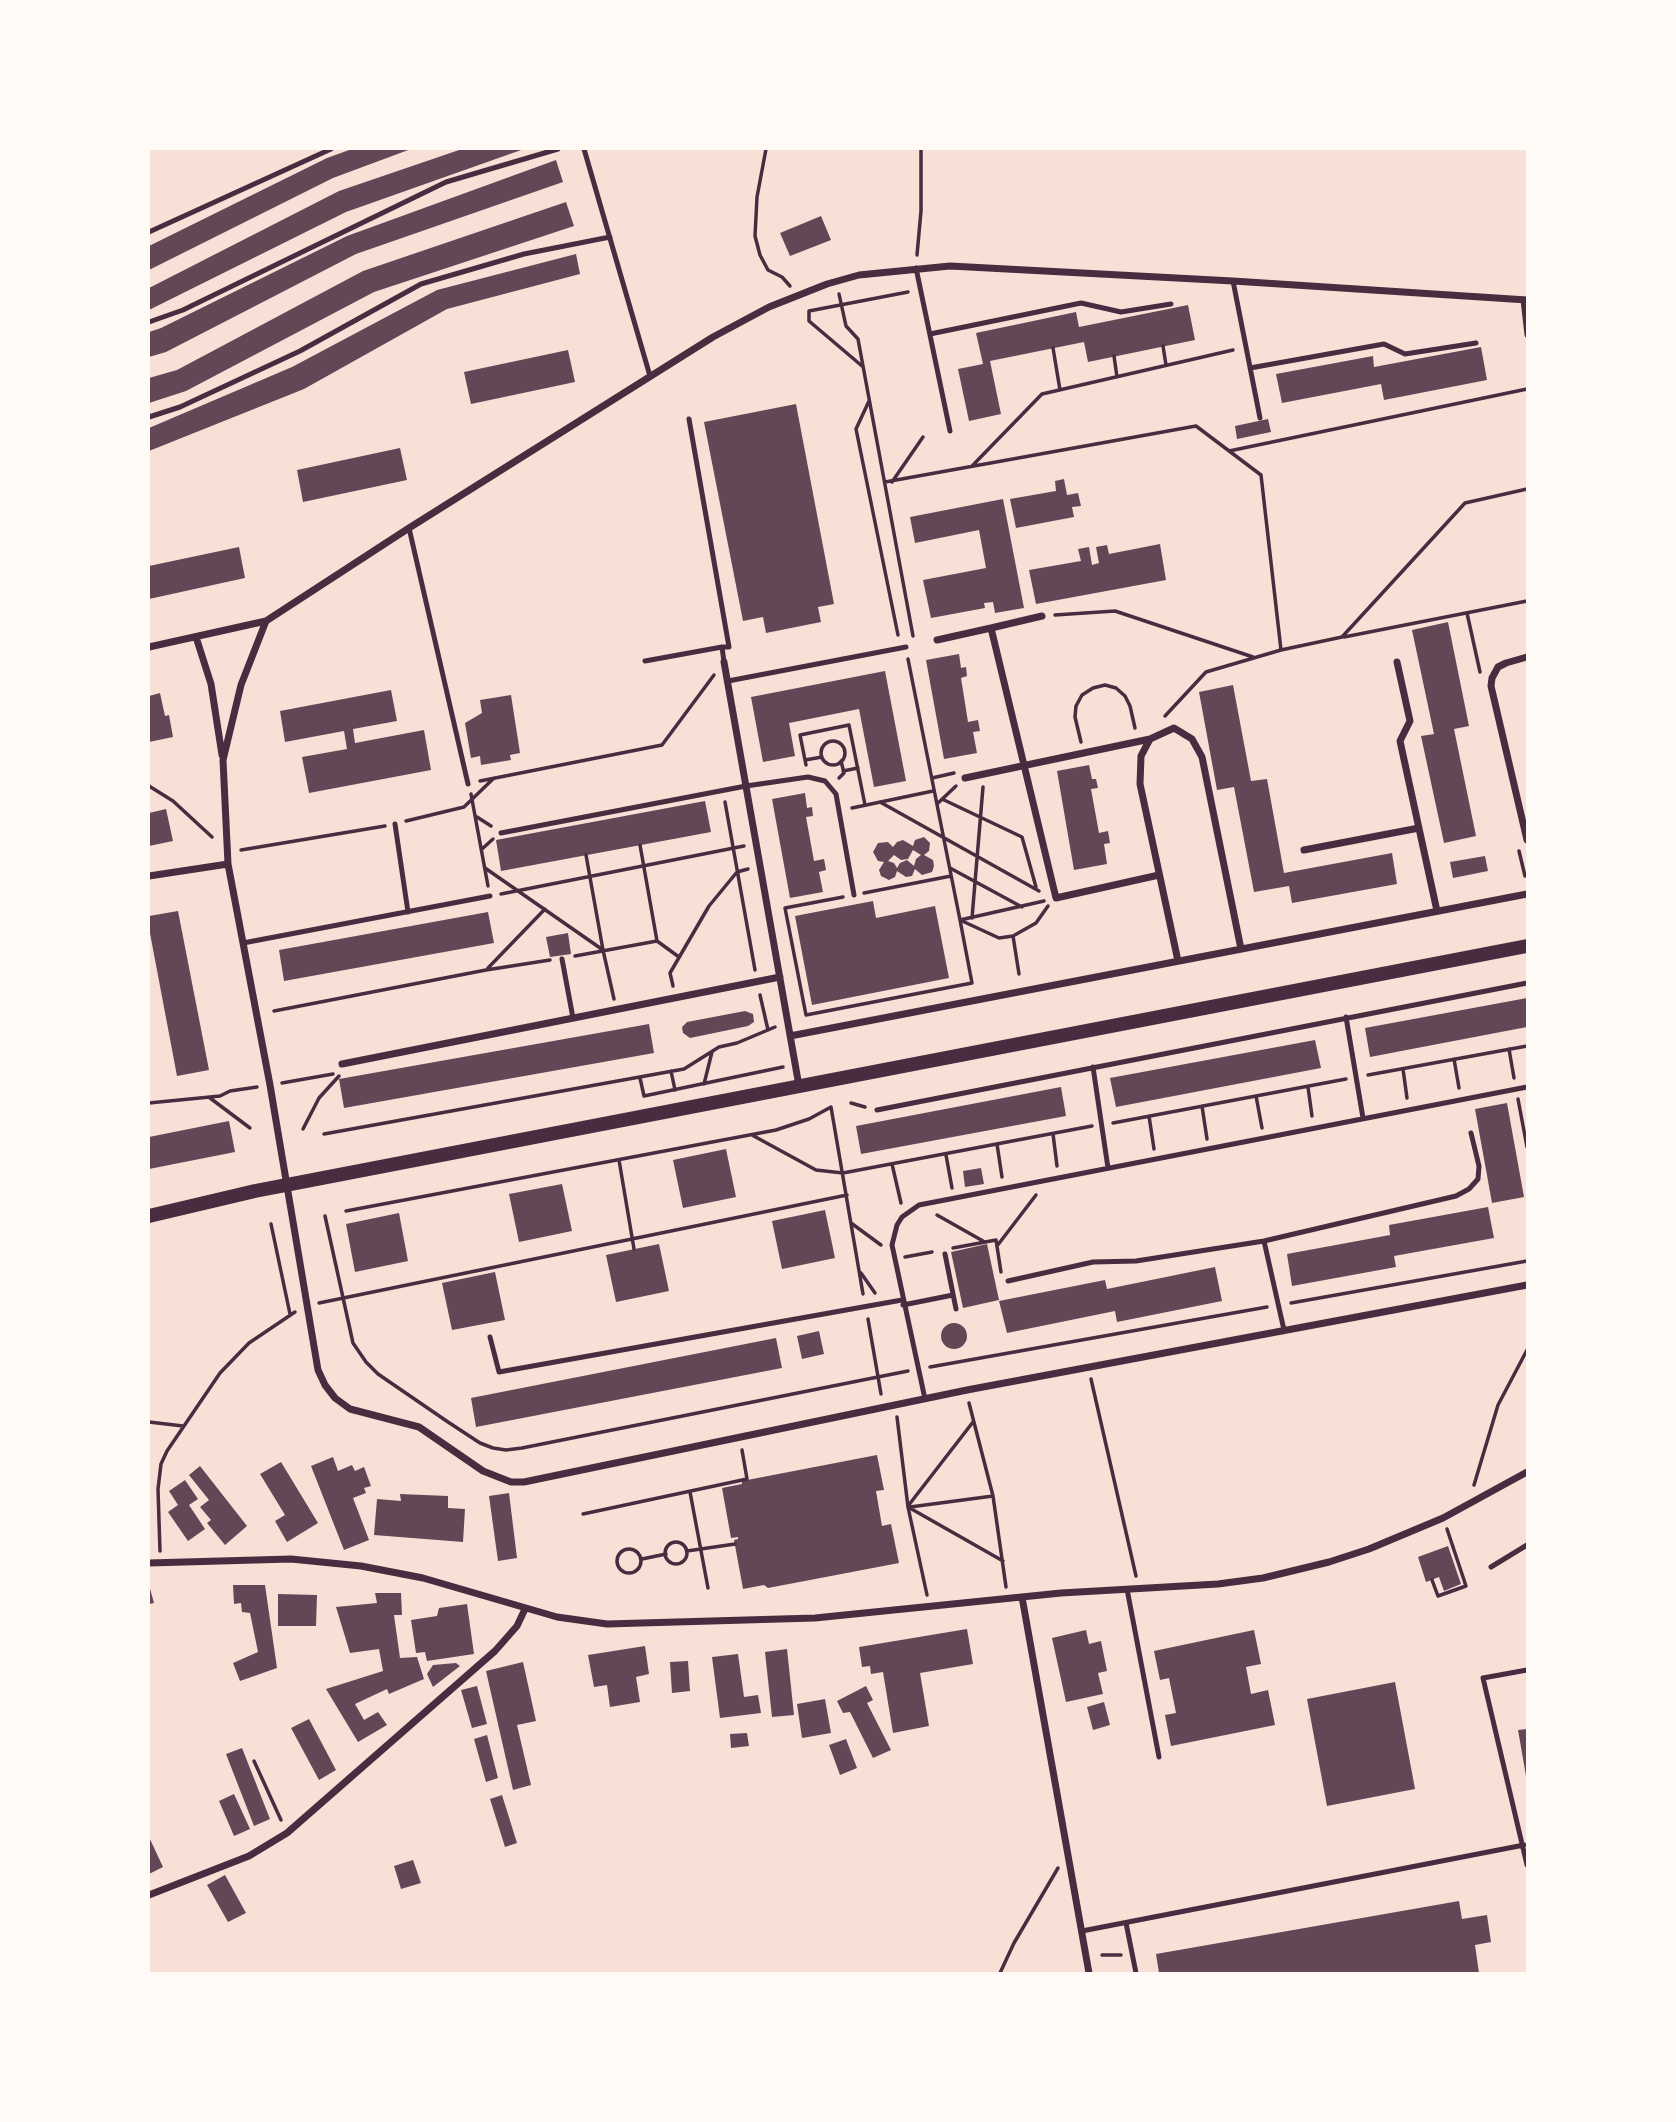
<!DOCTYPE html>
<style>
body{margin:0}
#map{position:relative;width:1676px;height:2122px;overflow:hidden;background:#f7e1d7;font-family:Mulish,sans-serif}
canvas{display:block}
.frame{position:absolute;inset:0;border:150px solid #fffaf5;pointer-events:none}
</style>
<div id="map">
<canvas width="1676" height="2122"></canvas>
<div class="frame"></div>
</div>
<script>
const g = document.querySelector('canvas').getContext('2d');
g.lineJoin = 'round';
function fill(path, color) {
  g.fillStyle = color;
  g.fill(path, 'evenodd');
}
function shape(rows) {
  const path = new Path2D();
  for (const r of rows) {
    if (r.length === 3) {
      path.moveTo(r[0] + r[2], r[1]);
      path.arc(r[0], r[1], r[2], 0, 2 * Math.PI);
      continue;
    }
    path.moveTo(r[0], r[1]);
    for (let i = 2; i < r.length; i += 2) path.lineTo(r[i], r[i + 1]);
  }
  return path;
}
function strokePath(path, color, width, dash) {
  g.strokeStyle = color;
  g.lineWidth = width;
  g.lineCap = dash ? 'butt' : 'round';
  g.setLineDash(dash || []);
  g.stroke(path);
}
fill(shape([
 [352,149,411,149,333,178,149,270,149,246,327,158],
 [462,149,524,149,346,212,149,310,149,288,339,191],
 [556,160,563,182,356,254,166,352,149,357,149,332,161,328,347,236],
 [566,202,574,226,374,292,186,391,149,403,149,378,177,370,363,271],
 [821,216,831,240,790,256,780,233],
 [576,254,580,274,447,309,304,389,149,451,149,428,292,367,437,290],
 [1188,305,1195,340,1088,362,1084,342,990,361,1001,414,969,421,958,369,983,364,976,333,1076,312,1079,327],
 [1481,347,1487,380,1384,400,1381,384,1282,403,1276,374,1373,356,1374,367],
 [568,350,575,382,471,404,464,372],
 [796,404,834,604,818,607,821,622,766,633,763,617,743,621,704,422],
 [1268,419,1271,432,1237,439,1235,426],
 [400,448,407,480,303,502,297,470],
 [1064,479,1067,495,1078,493,1081,506,1072,507,1074,517,1016,528,1010,499,1056,491,1055,481],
 [1003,499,1024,608,995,613,993,602,984,603,985,608,931,618,923,580,986,568,979,530,915,543,910,517],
 [1160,544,1166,580,1036,604,1029,570,1081,561,1078,549,1089,547,1092,565,1099,563,1096,547,1107,545,1109,554],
 [239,547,245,578,149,599,149,566],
 [1448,622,1469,726,1454,729,1476,836,1444,843,1421,736,1434,734,1412,630],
 [959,654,961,668,966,667,967,676,961,678,968,722,978,720,980,731,973,732,977,753,944,759,926,660],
 [885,671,906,781,874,787,859,709,789,723,795,756,763,762,751,697],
 [1233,685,1251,781,1267,779,1284,873,1392,853,1397,884,1292,903,1289,886,1254,892,1234,787,1217,790,1199,692],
 [391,690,397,721,353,729,355,743,424,730,431,770,309,793,302,757,347,749,344,731,285,742,280,711],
 [160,693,165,716,169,715,173,737,149,742,149,696],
 [511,695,520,753,510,755,511,760,481,765,480,756,471,758,465,723,482,713,480,700],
 [1089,765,1092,779,1096,779,1098,788,1091,789,1099,833,1108,831,1110,843,1104,844,1107,864,1074,870,1057,771],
 [805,793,807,808,812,807,813,816,806,817,814,861,824,859,826,870,819,872,823,892,790,898,772,799],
 [705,801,711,832,501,871,496,840],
 [166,809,173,841,149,846,149,813],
 [924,837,930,843,929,851,924,855,933,860,934,866,932,872,922,875,915,869,912,876,906,877,897,871,895,877,889,880,881,876,879,870,884,862,878,861,873,852,878,843,888,842,893,847,897,842,903,840,913,846,915,840],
 [913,850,921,855,916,859,914,866,907,860,900,863,897,868,894,863,888,861,894,855,901,860,908,859],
 [1485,856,1488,871,1453,878,1450,862],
 [873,901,876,918,935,906,949,978,812,1005,795,916],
 [178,911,209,1070,177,1076,149,928,149,916],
 [488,912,494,943,284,981,279,950],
 [568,933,571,954,550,957,546,937],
 [1527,998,1527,1027,1370,1057,1365,1028],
 [745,1011,753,1014,754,1022,748,1026,690,1038,683,1033,682,1027,687,1022],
 [649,1024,654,1053,344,1108,339,1079],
 [1315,1040,1321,1068,1116,1107,1110,1078],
 [1061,1087,1066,1116,861,1154,856,1126],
 [1507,1103,1524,1197,1492,1203,1475,1109],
 [229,1121,235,1152,149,1169,149,1137],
 [726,1149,736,1197,683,1208,673,1160],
 [981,1168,984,1184,965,1187,963,1171],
 [562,1184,572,1231,519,1242,509,1194],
 [1488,1207,1494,1238,1394,1256,1396,1267,1292,1286,1287,1254,1390,1235,1389,1225],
 [825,1210,835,1258,782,1269,772,1221],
 [399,1213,408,1261,355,1272,346,1224],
 [659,1244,669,1291,616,1302,606,1255],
 [987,1244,999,1300,963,1308,951,1252],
 [1215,1267,1222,1301,1117,1322,1115,1311,1007,1333,999,1301,1105,1280,1107,1289],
 [495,1272,505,1320,452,1330,442,1283],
 [954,1336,13],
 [819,1331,824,1354,802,1359,797,1336],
 [776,1338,782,1368,476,1427,471,1398],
 [877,1455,884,1490,876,1491,882,1526,891,1524,899,1563,768,1588,764,1585,743,1589,734,1540,738,1539,738,1537,731,1538,722,1488,742,1484,742,1481],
 [333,1457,338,1471,352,1465,355,1471,364,1467,371,1486,364,1488,366,1493,353,1498,369,1540,344,1550,311,1466],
 [281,1462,318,1523,287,1542,275,1521,285,1515,260,1474],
 [200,1466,247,1526,225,1545,207,1523,211,1520,200,1507,209,1500,189,1475],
 [185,1480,198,1499,189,1505,205,1529,188,1541,168,1512,178,1505,169,1491],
 [509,1493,517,1558,498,1561,489,1496],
 [400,1494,448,1496,448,1508,465,1509,463,1542,374,1535,377,1499,401,1501],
 [1448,1546,1461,1584,1444,1591,1439,1577,1426,1582,1418,1557],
 [149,1585,154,1603,149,1604],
 [233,1585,265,1585,277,1668,240,1681,233,1663,258,1652,250,1613,242,1612,241,1603,234,1604],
 [375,1593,401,1593,402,1615,394,1615,400,1658,417,1657,424,1679,389,1694,387,1689,355,1704,364,1720,378,1712,387,1725,358,1742,326,1689,383,1671,379,1649,350,1653,336,1607,377,1603],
 [278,1594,317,1595,316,1626,278,1626],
 [467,1604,474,1654,427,1661,425,1652,416,1653,411,1620,437,1616,439,1608],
 [967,1629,973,1664,920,1673,929,1726,893,1733,883,1672,871,1674,870,1666,862,1667,859,1647],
 [1086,1630,1089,1644,1101,1641,1107,1671,1098,1673,1103,1694,1066,1702,1052,1638],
 [1254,1630,1261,1664,1246,1667,1251,1694,1268,1690,1275,1725,1171,1746,1165,1715,1176,1713,1169,1678,1160,1680,1154,1651],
 [645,1646,649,1674,636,1677,640,1702,610,1707,607,1685,594,1687,588,1655],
 [787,1649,794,1715,772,1717,765,1652],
 [738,1654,744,1697,758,1695,761,1713,720,1718,712,1657],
 [688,1661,690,1691,672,1693,670,1662],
 [523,1662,536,1721,517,1725,531,1785,513,1790,486,1671],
 [456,1663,460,1666,433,1687,427,1674,433,1665],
 [1395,1682,1415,1789,1327,1806,1307,1699],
 [477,1686,487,1724,472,1728,461,1690],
 [866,1686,873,1700,867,1703,891,1750,873,1758,850,1712,843,1713,837,1701],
 [825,1699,831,1733,802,1738,797,1704],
 [1104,1702,1110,1725,1093,1730,1087,1707],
 [309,1719,336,1770,319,1780,291,1728],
 [1527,1729,1527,1776,1526,1776,1518,1730],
 [747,1733,749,1746,731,1748,730,1734],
 [487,1735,498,1778,486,1782,474,1739],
 [846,1739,857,1768,840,1775,829,1745],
 [242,1748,270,1819,254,1826,226,1754],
 [234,1794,250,1829,234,1836,219,1801],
 [502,1795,517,1843,505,1847,490,1799],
 [149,1837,163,1867,149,1874],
 [413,1860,421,1883,401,1889,394,1866],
 [225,1875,246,1913,228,1922,207,1885],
 [1459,1901,1462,1919,1487,1915,1491,1942,1475,1945,1479,1973,1159,1973,1156,1954]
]), '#644757');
strokePath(shape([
 [766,149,757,197,755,236,760,255,768,270,782,277,790,286],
 [917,255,921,211,921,149],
 [839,294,846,326,858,339,913,636],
 [1163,346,1166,365],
 [1053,348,1060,390],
 [1114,356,1117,377],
 [862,366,809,321,809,311,908,292],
 [869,401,856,429,898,635],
 [1229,451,1527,389],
 [972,466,1042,394,1233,350],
 [885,482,1196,426,1261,475,1281,650,1206,672,1165,716],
 [892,482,923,437],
 [1467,613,1480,672],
 [1055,615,1115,611,1253,657],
 [1344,637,1527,601],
 [1281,650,1342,637,1465,503,1527,489],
 [908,659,960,920,1044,901],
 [833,753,12],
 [1081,742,1075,717,1076,706,1082,695,1093,688,1105,685,1116,688,1125,696,1130,706,1135,728],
 [805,760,822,757],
 [806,765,800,735,849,725,865,805],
 [843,771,858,768],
 [839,778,844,773,841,761],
 [932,778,954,773],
 [480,781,662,745,714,675],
 [149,786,173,801,212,837],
 [471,794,488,886],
 [942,799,1022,837,1036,887],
 [725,802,755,970],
 [880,802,1039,891],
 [937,804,956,786],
 [852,808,933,791],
 [477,817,491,826],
 [406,821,464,807,494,778],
 [640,845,657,941],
 [482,849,493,839],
 [241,850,385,826],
 [1519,851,1525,876],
 [586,855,603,950],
 [485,868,603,950,614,999],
 [950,868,1022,907],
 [864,893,951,876],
 [501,894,744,846],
 [785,908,806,1015,972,983,960,920],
 [785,908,843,897],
 [972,918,983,787],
 [960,920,999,938,1013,936,1036,923,1048,906],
 [1013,936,1019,974],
 [575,956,657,941,679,957],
 [488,968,545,909],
 [673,986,670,973,709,906,737,872,748,869],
 [760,995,768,1030],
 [274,1011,486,970,550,960],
 [1509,1049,1514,1078],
 [1454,1059,1459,1088],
 [1403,1069,1407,1098],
 [671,1071,675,1090],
 [1368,1075,1527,1046],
 [640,1078,644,1096,783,1067],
 [282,1083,333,1074],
 [704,1084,712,1052],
 [1308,1087,1312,1116],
 [1256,1096,1262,1128],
 [210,1098,250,1128],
 [1518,1099,1527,1147],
 [149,1103,220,1096,230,1091,257,1087],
 [851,1103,865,1107],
 [1202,1106,1207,1139],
 [1149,1116,1154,1149],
 [1113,1123,1346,1079],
 [303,1129,319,1098,339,1076],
 [324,1134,684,1069,719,1047,737,1043,775,1027],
 [1053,1134,1057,1166],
 [752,1135,816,1170,843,1173,1092,1126],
 [997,1144,1002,1177],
 [946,1155,952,1188],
 [619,1160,634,1249],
 [892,1164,901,1203],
 [346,1211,776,1130,809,1119,831,1107,863,1294],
 [937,1215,983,1241],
 [325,1216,353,1343,366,1362,378,1374,448,1422,480,1443,493,1448,506,1450,522,1448,908,1371],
 [851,1223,881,1245],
 [271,1224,290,1314],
 [997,1246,1036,1195],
 [953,1248,996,1240,1001,1272],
 [905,1257,932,1252],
 [861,1273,875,1293],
 [319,1303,847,1195],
 [1291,1303,1527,1261],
 [868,1319,881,1394],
 [930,1367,1267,1307],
 [1091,1379,1136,1576],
 [969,1403,993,1496,1006,1587],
 [897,1417,908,1507,927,1595],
 [149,1422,183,1426],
 [1474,1485,1498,1405,1527,1350],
 [690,1492,708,1588],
 [908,1506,973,1422],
 [908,1507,1003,1561],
 [910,1507,993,1496],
 [583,1514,747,1479,742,1450],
 [676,1553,11],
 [629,1561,12],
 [160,1551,158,1489,161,1464,167,1451,220,1373,249,1343,295,1312],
 [687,1551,735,1544],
 [642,1559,666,1554],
 [1432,1580,1438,1596,1466,1586,1447,1529],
 [254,1761,281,1820],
 [1102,1955,1121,1955],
 [1000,1973,1014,1943,1058,1868]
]), '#4a2c40', 3.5);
strokePath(shape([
 [584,149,650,376],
 [149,232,331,149],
 [916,268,950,431],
 [1233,281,1260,418],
 [1523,300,1527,335],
 [149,322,183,310,446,182,558,149],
 [930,334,1081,303,1121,312,1171,304],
 [1250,368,1384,344,1405,354,1476,343],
 [149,417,180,407,300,351,421,284,524,254,610,237],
 [689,419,729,647,722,647,724,662],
 [409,528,468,784],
 [645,661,722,647],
 [728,681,906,647],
 [395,824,408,912],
 [501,833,746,786,808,777,825,781,836,794,854,895],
 [243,943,490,896],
 [562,959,573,1018],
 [1346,1017,1363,1118],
 [1093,1067,1108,1168],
 [877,1110,1527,983],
 [1264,1241,1284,1330],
 [945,1254,956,1309],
 [1008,1281,1093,1262,1136,1261,1264,1241,1456,1196,1469,1189,1478,1179,1479,1166,1471,1133],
 [903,1305,953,1295],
 [490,1337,499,1372,902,1300],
 [925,1399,892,1245,897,1225,902,1217,919,1205,1527,1087],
 [1491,1567,1527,1545],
 [1127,1589,1159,1757],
 [1527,1670,1483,1678,1527,1865],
 [1126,1923,1136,1973],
 [1082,1931,1524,1845]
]), '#4a2c40', 5);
strokePath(shape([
 [266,621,241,685,223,760,228,864,270,1085,318,1370,325,1385,335,1398,350,1409,419,1427,483,1471,511,1482,524,1482,967,1390,1527,1285],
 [991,628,1042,616],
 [196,637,211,684,222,755],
 [937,640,991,628,1056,898,1159,875],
 [149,647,266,621,409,528,713,337,769,307,827,284,859,275,950,266,1233,281,1527,300],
 [1527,657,1506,663,1498,667,1492,678,1491,686,1527,840],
 [724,662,799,1086],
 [1397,662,1410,721,1400,741,1437,911],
 [965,778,1150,739],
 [1304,850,1419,828],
 [149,876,228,864],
 [1178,961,1140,784,1141,756,1150,739,1174,728,1192,739,1202,757,1241,949],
 [790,1036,1527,894],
 [342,1064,780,977],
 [149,1563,291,1559,361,1566,423,1578,557,1617,607,1624,815,1618,1061,1593,1218,1584,1263,1578,1329,1562,1369,1549,1443,1518,1527,1472],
 [1022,1597,1089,1973],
 [149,1895,249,1856,287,1833,495,1651,517,1626,525,1609]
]), '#4a2c40', 7);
strokePath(shape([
 [149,1216,255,1191,1527,946]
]), '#4a2c40', 14);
</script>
